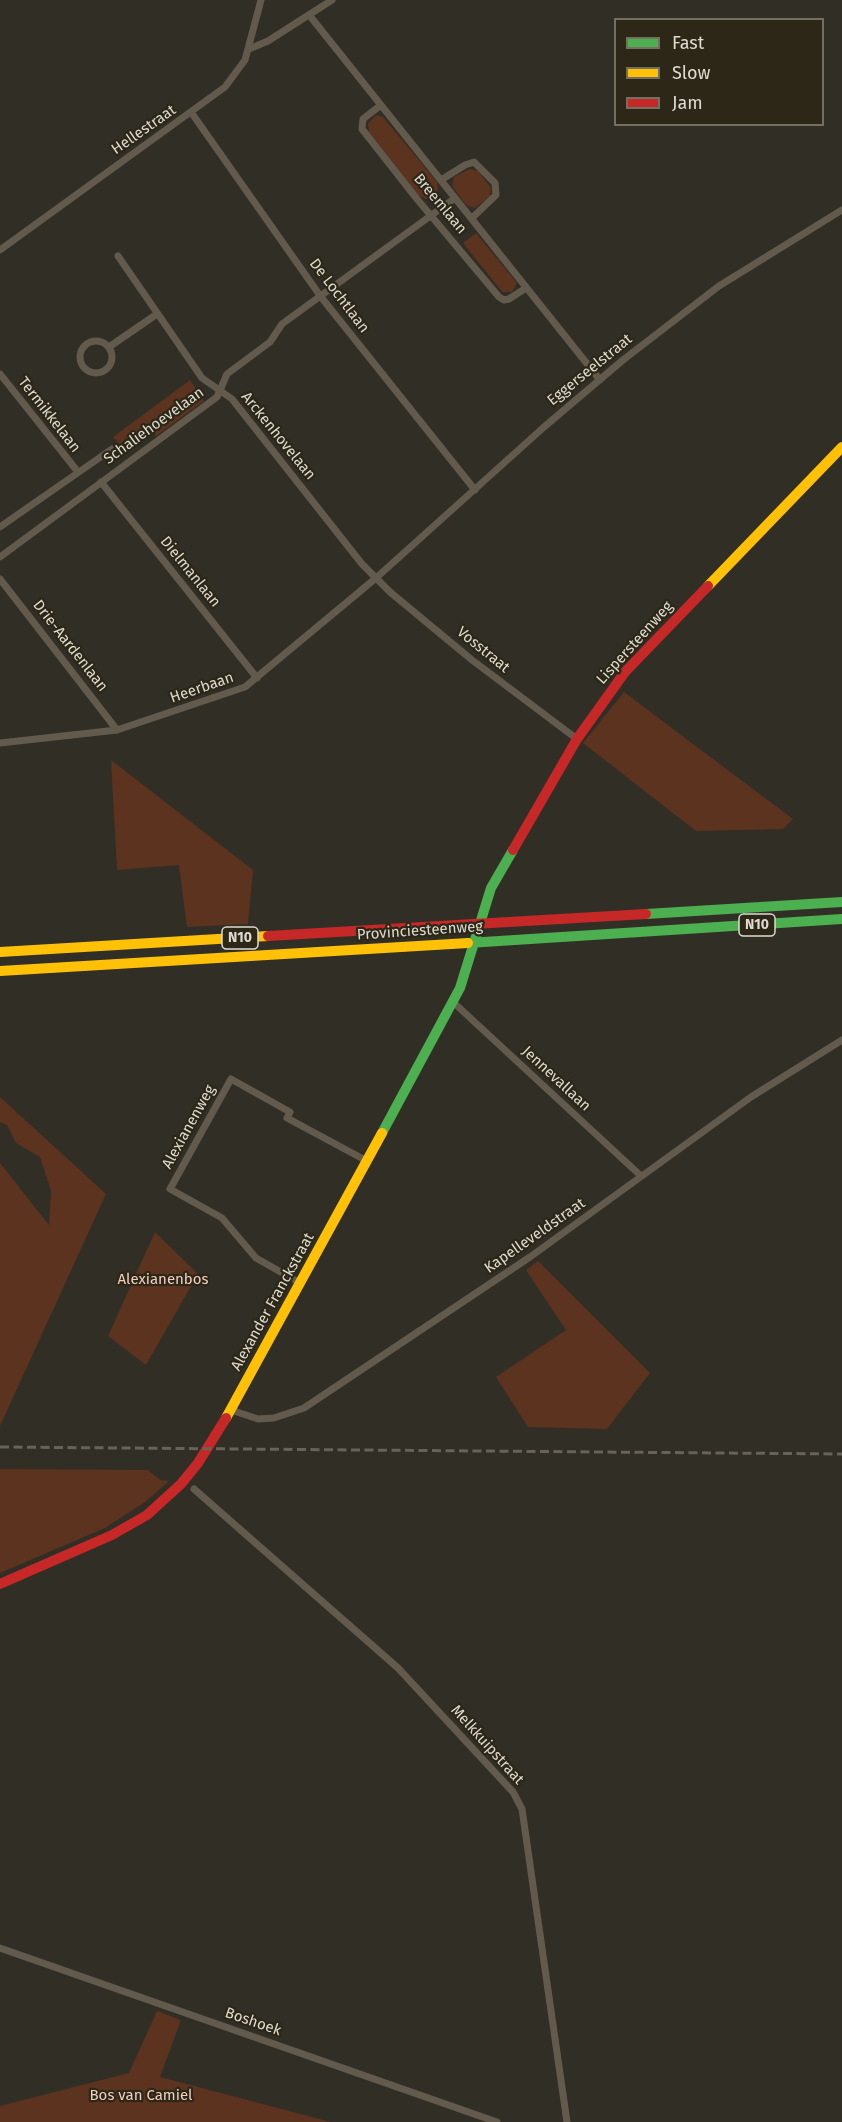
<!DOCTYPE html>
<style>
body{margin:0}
#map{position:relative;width:842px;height:2122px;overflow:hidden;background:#312e26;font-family:"Fira Sans",sans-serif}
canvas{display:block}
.legend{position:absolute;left:614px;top:18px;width:210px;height:108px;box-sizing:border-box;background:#2c2717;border:2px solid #736f61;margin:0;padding:8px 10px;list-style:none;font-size:18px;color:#dedbd1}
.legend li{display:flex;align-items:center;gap:12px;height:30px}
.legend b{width:30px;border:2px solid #736f61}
</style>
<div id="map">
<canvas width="842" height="2122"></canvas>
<ul class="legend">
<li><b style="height:8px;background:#4caf50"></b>Fast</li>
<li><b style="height:8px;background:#ffc107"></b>Slow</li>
<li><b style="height:8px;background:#c62828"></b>Jam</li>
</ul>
</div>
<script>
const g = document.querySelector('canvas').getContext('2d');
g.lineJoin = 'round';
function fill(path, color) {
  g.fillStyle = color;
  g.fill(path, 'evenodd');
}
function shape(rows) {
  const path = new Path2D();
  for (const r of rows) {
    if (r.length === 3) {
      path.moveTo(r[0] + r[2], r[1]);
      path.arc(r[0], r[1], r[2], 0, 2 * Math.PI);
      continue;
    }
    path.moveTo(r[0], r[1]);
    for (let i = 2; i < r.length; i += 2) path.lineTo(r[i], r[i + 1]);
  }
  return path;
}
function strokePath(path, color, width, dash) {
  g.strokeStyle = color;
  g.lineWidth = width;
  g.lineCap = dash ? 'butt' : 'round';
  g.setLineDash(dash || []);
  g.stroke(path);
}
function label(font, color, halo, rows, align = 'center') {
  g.font = font + ' "Fira Sans",sans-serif';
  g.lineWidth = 4.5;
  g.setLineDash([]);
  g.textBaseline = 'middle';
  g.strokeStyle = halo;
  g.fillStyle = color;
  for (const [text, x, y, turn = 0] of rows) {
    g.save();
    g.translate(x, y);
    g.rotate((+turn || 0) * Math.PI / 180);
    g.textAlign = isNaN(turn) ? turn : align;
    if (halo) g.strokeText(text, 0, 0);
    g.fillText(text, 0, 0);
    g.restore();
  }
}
fill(shape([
 [376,115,383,117,437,182,438,189,435,197,427,199,419,196,369,132,368,124],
 [470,169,478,171,491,188,490,196,475,208,466,205,452,186,454,177],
 [476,233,517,283,512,292,503,292,499,288,463,243],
 [190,380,204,401,156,436,150,428,122,447,113,437],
 [624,692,693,744,793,819,783,829,696,831,583,743],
 [111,760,253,870,248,924,187,927,179,865,117,870],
 [0,1097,106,1194,0,1426,0,1163,49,1225,51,1191,40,1157,16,1143,7,1125,0,1122],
 [155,1232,198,1274,146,1365,108,1336],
 [538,1261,650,1373,607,1429,528,1427,496,1377,566,1330,526,1270],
 [0,1469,148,1470,160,1480,169,1481,145,1502,105,1528,0,1573],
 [157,2011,181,2020,160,2077,331,2122,0,2122,0,2106,129,2073]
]), '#5b331f');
strokePath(shape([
 [310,16,600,380],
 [249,49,268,41,332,0],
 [381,105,363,119,362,129,417,199,499,297,504,300,509,299,526,288],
 [191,112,321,297,475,490],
 [441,180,465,165,474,162,495,183,496,195,472,218],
 [0,250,225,87,245,60,261,0],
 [118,256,202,378,232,399,362,564,390,592,472,660,577,739],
 [96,357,16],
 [109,347,157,314],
 [0,374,78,472],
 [101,482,257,678],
 [0,527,112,449],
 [0,557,217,397,227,374,270,342,282,324,455,198],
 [0,579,117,730],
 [0,743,117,730,245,687,376,578,544,427,623,360,719,286,842,210],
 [453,1002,641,1176],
 [300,1283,256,1258,222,1218,170,1189,231,1079,290,1112,287,1118,367,1161],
 [231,1410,258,1419,274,1418,304,1408,530,1257,751,1097,842,1040],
 [194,1489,398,1668,513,1792,522,1809,567,2122],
 [0,1948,497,2122]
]), '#635a4e', 7);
strokePath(shape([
 [646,914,842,902],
 [468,943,842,919],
 [382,1133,460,988,491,888,513,850]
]), '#4caf50', 10);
strokePath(shape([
 [708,586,842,447],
 [0,952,268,936],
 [0,971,468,943],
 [226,1418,382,1133]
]), '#ffc107', 10);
strokePath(shape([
 [513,850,577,739,625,672,708,586],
 [268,936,646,914],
 [0,1584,112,1535,147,1515,181,1484,198,1463,226,1418]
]), '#c62828', 10);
strokePath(shape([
 [0,1447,842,1454]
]), '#686258', 3, [9, 4.5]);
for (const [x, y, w] of [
 [757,925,36],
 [240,938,36]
]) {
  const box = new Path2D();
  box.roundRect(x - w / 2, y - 11, w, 22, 4.5);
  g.fillStyle = '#2c2717';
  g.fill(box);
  strokePath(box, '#dedbd1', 1.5);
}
label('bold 14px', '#dedbd1', null, [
 ["N10",757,925],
 ["N10",240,938]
]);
label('15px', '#dedbd1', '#2c2717', [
 ["Hellestraat",144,130,-35],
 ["Breemlaan",440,204,50],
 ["De Lochtlaan",339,296,53],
 ["Eggerseelstraat",590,370,-39],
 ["Termikkelaan",49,415,52],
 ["Schaliehoevelaan",154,426,-36],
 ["Arckenhovelaan",278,436,51],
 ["Dielmanlaan",190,572,51],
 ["Lispersteenweg",635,643,-48],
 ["Drie-Aardenlaan",70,646,52],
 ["Vosstraat",483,650,39],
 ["Heerbaan",202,688,-19],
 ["Provinciesteenweg",420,931,-4],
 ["Jennevallaan",556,1079,43],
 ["Alexianenweg",189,1127,-61],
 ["Kapelleveldstraat",535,1236,-35],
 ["Alexander Franckstraat",273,1302,-61],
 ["Melkkuipstraat",487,1745,48],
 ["Boshoek",253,2022,19]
]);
label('15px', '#f4cfbf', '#2c2717', [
 ["Alexianenbos",163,1280],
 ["Bos van Camiel",141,2096]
]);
</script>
